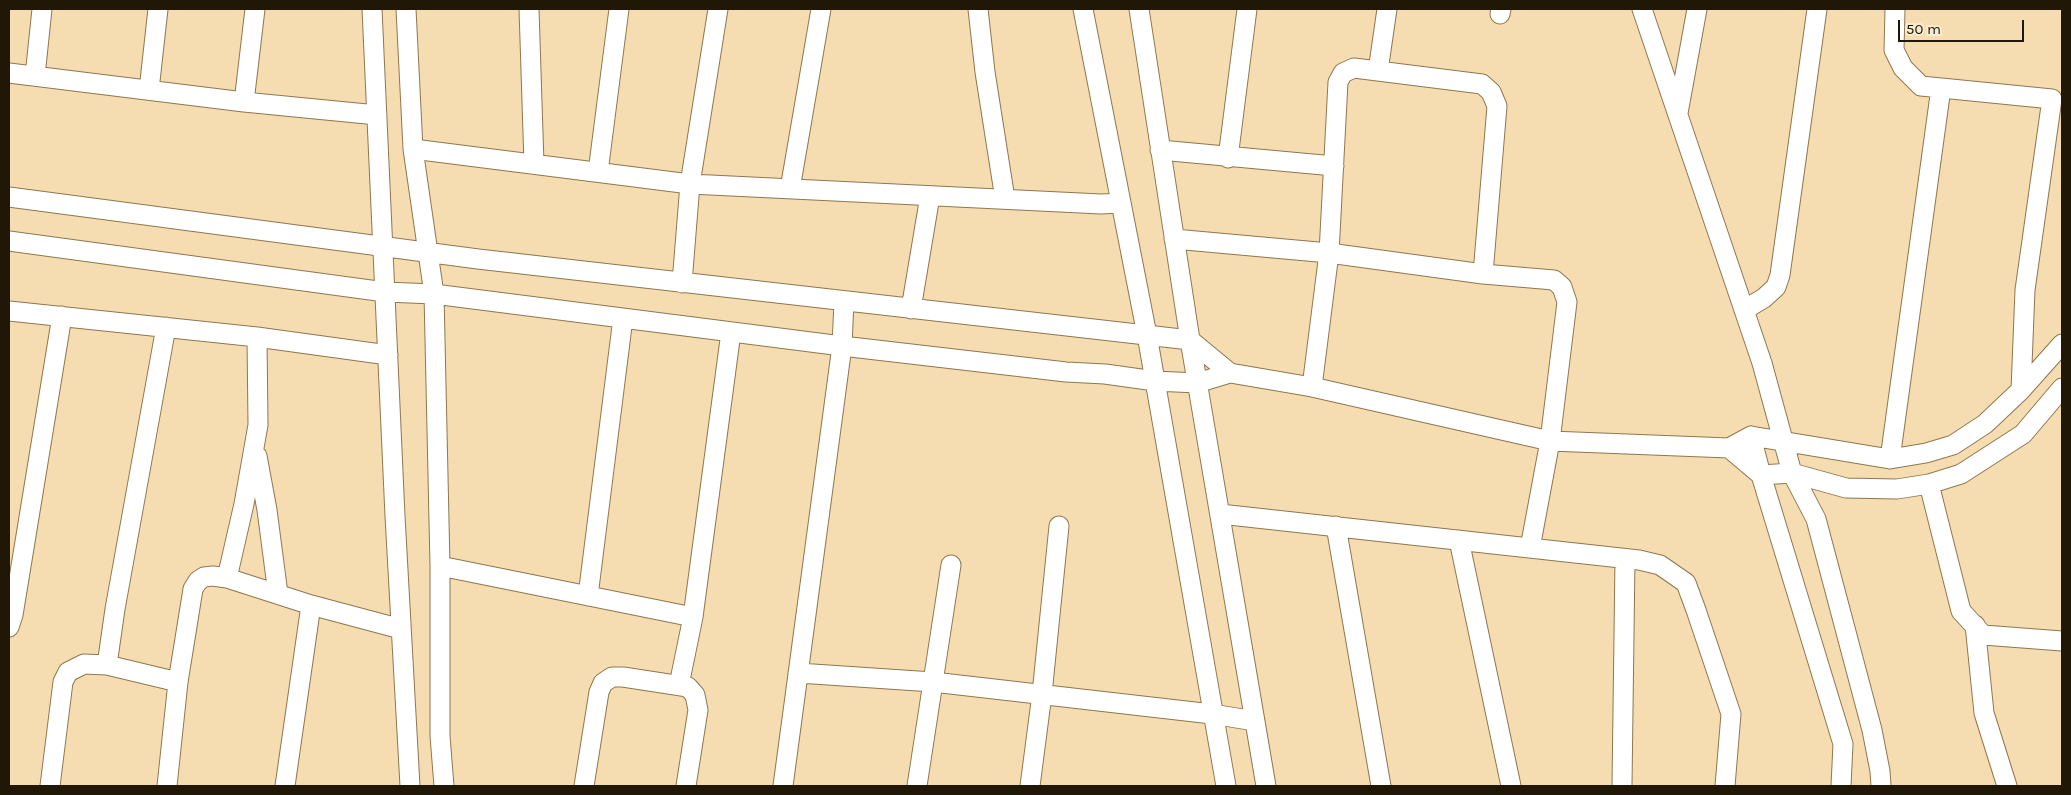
<!DOCTYPE html>
<style>
body{margin:0}
#map{position:relative;width:2071px;height:795px;overflow:hidden;background:#f6ddb1;font-family:Karla,sans-serif}
canvas{display:block}
.frame{position:absolute;inset:0;border:10px solid #201706;pointer-events:none}
.scale{position:absolute;left:1898px;top:20px;width:126px;height:22px;box-sizing:border-box;border:2px solid #201706;border-top:0;padding-left:6px;font-size:15px;line-height:18px;white-space:nowrap;color:#201706;-webkit-text-stroke:4px #fbecd1;paint-order:stroke}
</style>
<div id="map">
<canvas width="2071" height="795"></canvas>
<div class="frame"></div>
<div class="scale">50 m</div>
</div>
<script>
const g = document.querySelector('canvas').getContext('2d');
g.lineJoin = 'round';
function shape(rows) {
  const path = new Path2D();
  for (const r of rows) {
    path.moveTo(r[0], r[1]);
    for (let i = 2; i < r.length; i += 2) path.lineTo(r[i], r[i + 1]);
  }
  return path;
}
function strokePath(path, color, width, dash) {
  g.strokeStyle = color;
  g.lineWidth = width;
  g.lineCap = dash ? 'butt' : 'round';
  g.setLineDash(dash || []);
  g.stroke(path);
}
const minor = shape([
 [372,9,395,516,410,786],
 [406,9,413,149,434,294,440,566,440,736,444,786],
 [529,9,534,164],
 [978,9,985,72,1005,199],
 [1083,9,1147,335,1226,786],
 [1139,9,1190,340,1266,786],
 [1642,9,1762,363,1792,473,1816,519,1872,730,1880,771,1881,786],
 [1895,9,1894,50,1903,68,1921,86,2052,99,2025,290,2021,390],
 [1500,14,1501,9],
 [1378,71,1387,9],
 [9,73,244,102,377,115],
 [35,76,42,9],
 [149,90,158,9],
 [244,102,255,9],
 [1678,113,1697,9],
 [413,149,690,184,1101,204,1120,203],
 [1160,150,1334,166],
 [1228,158,1247,9],
 [598,172,619,9],
 [790,189,821,9],
 [9,197,478,259,1190,340,1230,373],
 [1174,239,1329,253,1483,274,1497,106,1491,92,1482,84,1354,68,1343,73,1338,82,1329,253,1312,387],
 [9,241,385,292,434,294,842,346,1066,372,1105,374,1155,381,1197,383,1230,373,1312,387,1550,441,1729,448,1751,436,1890,459,1926,453,1953,445,1985,424,2021,390,2062,344],
 [1483,274,1554,280,1562,287,1567,302,1550,441,1530,548],
 [682,283,690,184,718,9],
 [911,309,930,196],
 [1744,310,1764,298,1776,287,1780,275,1817,9],
 [9,311,257,337,388,355],
 [1751,436,1761,475,1843,744,1841,786],
 [1729,448,1761,475,1792,473,1846,488,1897,489,1929,484,1961,474,2023,434,2062,388],
 [257,456,267,510,278,594],
 [1890,459,1941,88],
 [1929,484,1961,611,1983,635,2062,641],
 [1220,514,1639,560,1660,565,1686,583,1696,610,1731,714,1725,786],
 [1336,526,1381,786],
 [1459,540,1511,786],
 [440,566,693,617,679,685],
 [227,578,244,504,258,425,257,337],
 [588,596,623,318],
 [693,617,731,332],
 [1975,625,1984,713,2007,786],
 [9,627,13,615,62,316],
 [107,665,115,609,166,327],
 [798,673,933,682,1212,714,1255,721],
 [178,682,193,589,198,581,204,577,213,576,227,578,311,605,401,629],
 [50,786,63,682,68,672,84,664,107,665,178,682,167,786],
 [285,786,311,605],
 [584,786,599,692,603,683,612,677,623,677,688,687,695,695,698,710,686,786],
 [783,786,842,346,844,301],
 [917,786,951,565],
 [1030,786,1042,694,1059,526],
 [1622,786,1625,559]
]);
strokePath(minor, '#8e774e', 21);
strokePath(minor, '#fff', 19);
</script>
